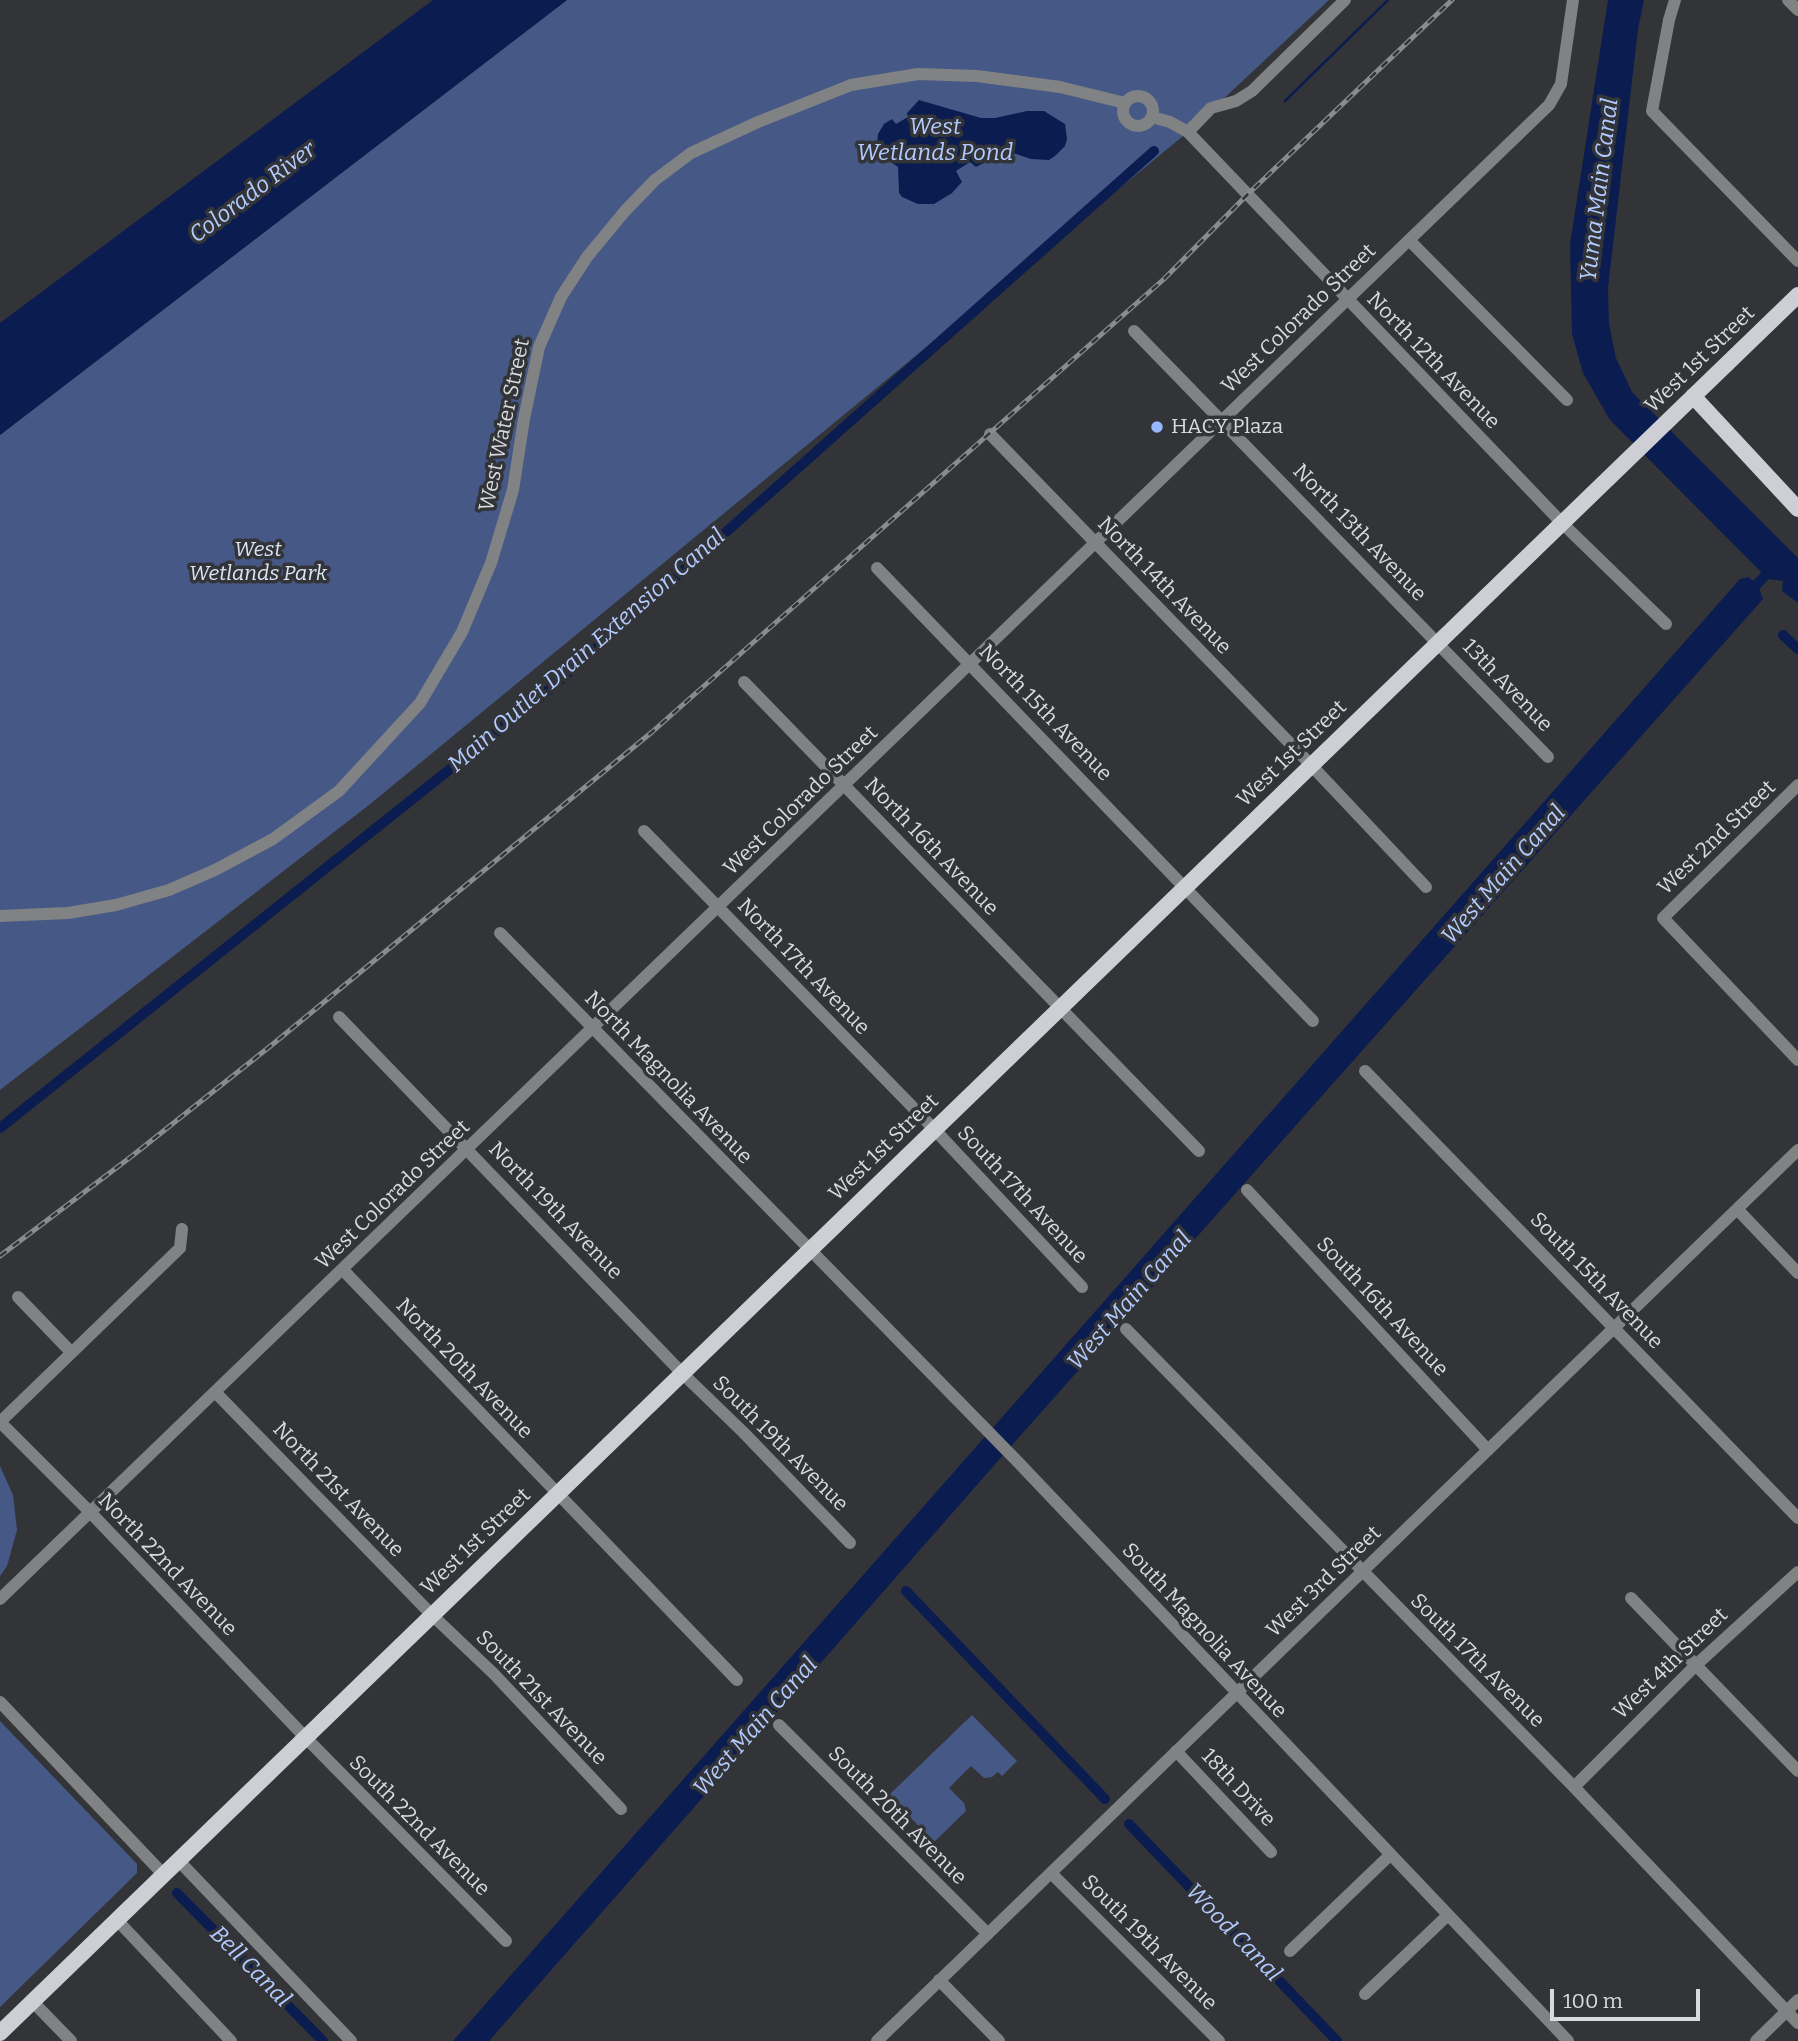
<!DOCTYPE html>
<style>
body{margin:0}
#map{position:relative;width:1798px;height:2041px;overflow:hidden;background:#323438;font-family:Bitter,serif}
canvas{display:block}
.scale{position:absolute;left:1550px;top:1989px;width:150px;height:32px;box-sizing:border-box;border:4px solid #d9dadd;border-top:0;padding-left:9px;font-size:21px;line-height:24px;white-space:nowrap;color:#d9dadd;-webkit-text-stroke:5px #323438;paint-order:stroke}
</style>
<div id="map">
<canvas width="1798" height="2041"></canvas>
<div class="scale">100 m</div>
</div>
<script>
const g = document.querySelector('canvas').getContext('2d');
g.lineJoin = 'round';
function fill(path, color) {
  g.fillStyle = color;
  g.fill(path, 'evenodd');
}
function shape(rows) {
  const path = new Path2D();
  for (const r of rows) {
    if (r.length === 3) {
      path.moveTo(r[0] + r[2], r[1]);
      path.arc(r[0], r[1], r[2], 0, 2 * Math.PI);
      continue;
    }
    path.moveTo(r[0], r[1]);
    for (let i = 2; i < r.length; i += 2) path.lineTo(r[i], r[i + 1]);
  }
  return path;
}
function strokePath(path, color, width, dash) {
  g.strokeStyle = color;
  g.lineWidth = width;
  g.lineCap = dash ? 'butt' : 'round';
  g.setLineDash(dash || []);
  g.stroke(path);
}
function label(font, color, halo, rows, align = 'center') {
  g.font = font + ' Bitter,serif';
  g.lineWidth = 7;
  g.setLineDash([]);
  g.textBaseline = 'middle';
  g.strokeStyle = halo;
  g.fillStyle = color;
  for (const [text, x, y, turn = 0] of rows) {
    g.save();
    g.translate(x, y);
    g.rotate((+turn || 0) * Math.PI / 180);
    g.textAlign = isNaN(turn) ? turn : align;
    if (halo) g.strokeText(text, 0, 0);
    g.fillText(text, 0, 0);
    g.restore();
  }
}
fill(shape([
 [567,0,1329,0,1188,132,369,805,0,1090,0,435],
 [0,1466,13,1495,17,1530,7,1566,0,1576],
 [972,1715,1017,1761,1002,1776,998,1772,992,1777,984,1778,971,1766,949,1788,964,1803,966,1811,934,1842,889,1795],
 [0,1721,137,1864,137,1873,0,2007]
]), '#465986');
fill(shape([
 [433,0,567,0,0,435,0,323],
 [1608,0,1644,0,1638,29,1608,288,1609,324,1616,358,1632,392,1798,558,1798,603,1782,591,1783,581,1768,579,1610,420,1583,373,1572,334,1570,244],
 [919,100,981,118,995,118,1027,111,1044,111,1065,124,1067,139,1065,146,1055,156,1049,160,1031,159,1007,151,976,167,970,162,956,171,962,182,952,193,934,204,918,204,902,197,899,193,898,167,882,156,877,145,878,134,884,124,892,119,896,124,908,117,907,113],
 [1749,577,1758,586,1763,599,997,1462,489,2041,453,2041,1740,579]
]), '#0b1c50');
strokePath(shape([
 [1285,101,1388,0]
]), '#0b1c50', 2.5);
strokePath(shape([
 [1747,595,1774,566],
 [1783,635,1798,649],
 [0,1128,543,695,1154,151],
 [906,1591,1105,1799],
 [1129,1824,1337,2041],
 [177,1893,323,2041]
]), '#0b1c50', 10);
strokePath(shape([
 [1675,0,1669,20,1652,111,1798,261],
 [1788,0,1798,10],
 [1138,111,15],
 [1152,117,1170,122,1188,132,1562,523,1666,624],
 [1188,132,1211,108,1236,101,1252,91,1345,0],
 [1409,240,1567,400],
 [1134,331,1548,757],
 [990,434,1311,765,1426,887],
 [877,568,1313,1021],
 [744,682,1199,1151],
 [1798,785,1663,918,1798,1060],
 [644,831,934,1129,1082,1287],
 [0,916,68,913,116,905,169,890,215,870,273,839,339,791,420,703,462,632,491,563,513,490,524,419,539,347,561,297,587,257,625,211,655,180,691,153,758,122,851,85,918,74,977,76,1060,87,1125,103],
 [500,933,1017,1461,1568,2041],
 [339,1017,682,1373,744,1433,850,1543],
 [1365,1071,1798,1518],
 [1247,1190,1488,1450],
 [1737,1209,1798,1273],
 [343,1270,737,1680],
 [18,1297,71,1352],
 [1126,1329,1574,1787,1798,2023],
 [216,1393,432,1615,494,1674,621,1809],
 [0,1422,91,1513,305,1737,506,1941],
 [0,1422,180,1248,182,1229],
 [1631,1598,1798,1771],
 [0,1599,1549,105,1561,84,1573,0],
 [0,1702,163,1874],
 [779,1725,988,1934],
 [1176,1751,1271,1852],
 [1574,1787,1696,1665,1798,1572],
 [178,1860,351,2041],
 [1051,1873,1219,2041],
 [117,1920,231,2041],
 [1290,1951,1390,1855],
 [939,1980,999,2041],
 [1365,1994,1448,1915],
 [33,2002,71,2041],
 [877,2041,1798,1150],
 [1756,2041,1798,2000]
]), '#808284', 12);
strokePath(shape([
 [1693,396,1798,509],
 [0,2033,1798,295]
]), '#cdcfd4', 16);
const rail = shape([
 [0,1256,132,1156,273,1044,652,732,1164,279,1247,195,1452,0]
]);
strokePath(rail, '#898b8e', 5);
strokePath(rail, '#323438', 2.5, [8]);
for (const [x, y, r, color] of [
 [1157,427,7,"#96b6fd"]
]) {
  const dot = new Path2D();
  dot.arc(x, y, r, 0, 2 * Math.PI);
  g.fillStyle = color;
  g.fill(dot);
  strokePath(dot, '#323438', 2.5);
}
label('21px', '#d9dadd', '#323438', [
 ["West Colorado Street",1299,319,-44],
 ["West 1st Street",1700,360,-44],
 ["North 12th Avenue",1433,361,46],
 ["West Water Street",505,425,-78],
 ["North 13th Avenue",1359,533,46],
 ["North 14th Avenue",1164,586,46],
 ["13th Avenue",1507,686,46],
 ["North 15th Avenue",1045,713,46],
 ["West 1st Street",1292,754,-44],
 ["West Colorado Street",801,801,-44],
 ["West 2nd Street",1717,838,-44],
 ["North 16th Avenue",931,847,46],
 ["North 17th Avenue",803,967,46],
 ["North Magnolia Avenue",668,1078,46],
 ["West 1st Street",884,1148,-44],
 ["West Colorado Street",393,1195,-44],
 ["South 17th Avenue",1022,1195,47],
 ["North 19th Avenue",555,1211,46],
 ["South 15th Avenue",1596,1281,46],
 ["South 16th Avenue",1382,1307,47],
 ["North 20th Avenue",464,1369,46],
 ["South 19th Avenue",780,1444,45],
 ["North 21st Avenue",338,1490,46],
 ["West 1st Street",476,1542,-44],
 ["North 22nd Avenue",167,1565,46],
 ["West 3rd Street",1324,1582,-44],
 ["South Magnolia Avenue",1204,1631,47],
 ["South 17th Avenue",1477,1661,45],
 ["West 4th Street",1671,1664,-44],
 ["South 21st Avenue",541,1698,46],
 ["18th Drive",1238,1788,47],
 ["South 20th Avenue",897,1816,45],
 ["South 22nd Avenue",419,1826,45],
 ["South 19th Avenue",1149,1943,45]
]);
label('21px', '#d9dadd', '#323438', [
 ["HACY Plaza",1171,427]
], 'left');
label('italic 21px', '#dce5f6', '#323438', [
 ["West",258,550],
 ["Wetlands Park",258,574]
]);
label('italic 23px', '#b3cbff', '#323438', [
 ["West",935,128],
 ["Wetlands Pond",935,154],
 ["Yuma Main Canal",1600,190,-83],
 ["Colorado River",253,193,-37],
 ["Main Outlet Drain Extension Canal",587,651,-41],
 ["West Main Canal",1504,875,-49],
 ["West Main Canal",1130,1301,-49],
 ["West Main Canal",756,1727,-49],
 ["Wood Canal",1233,1933,46],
 ["Bell Canal",250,1967,45]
]);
</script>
